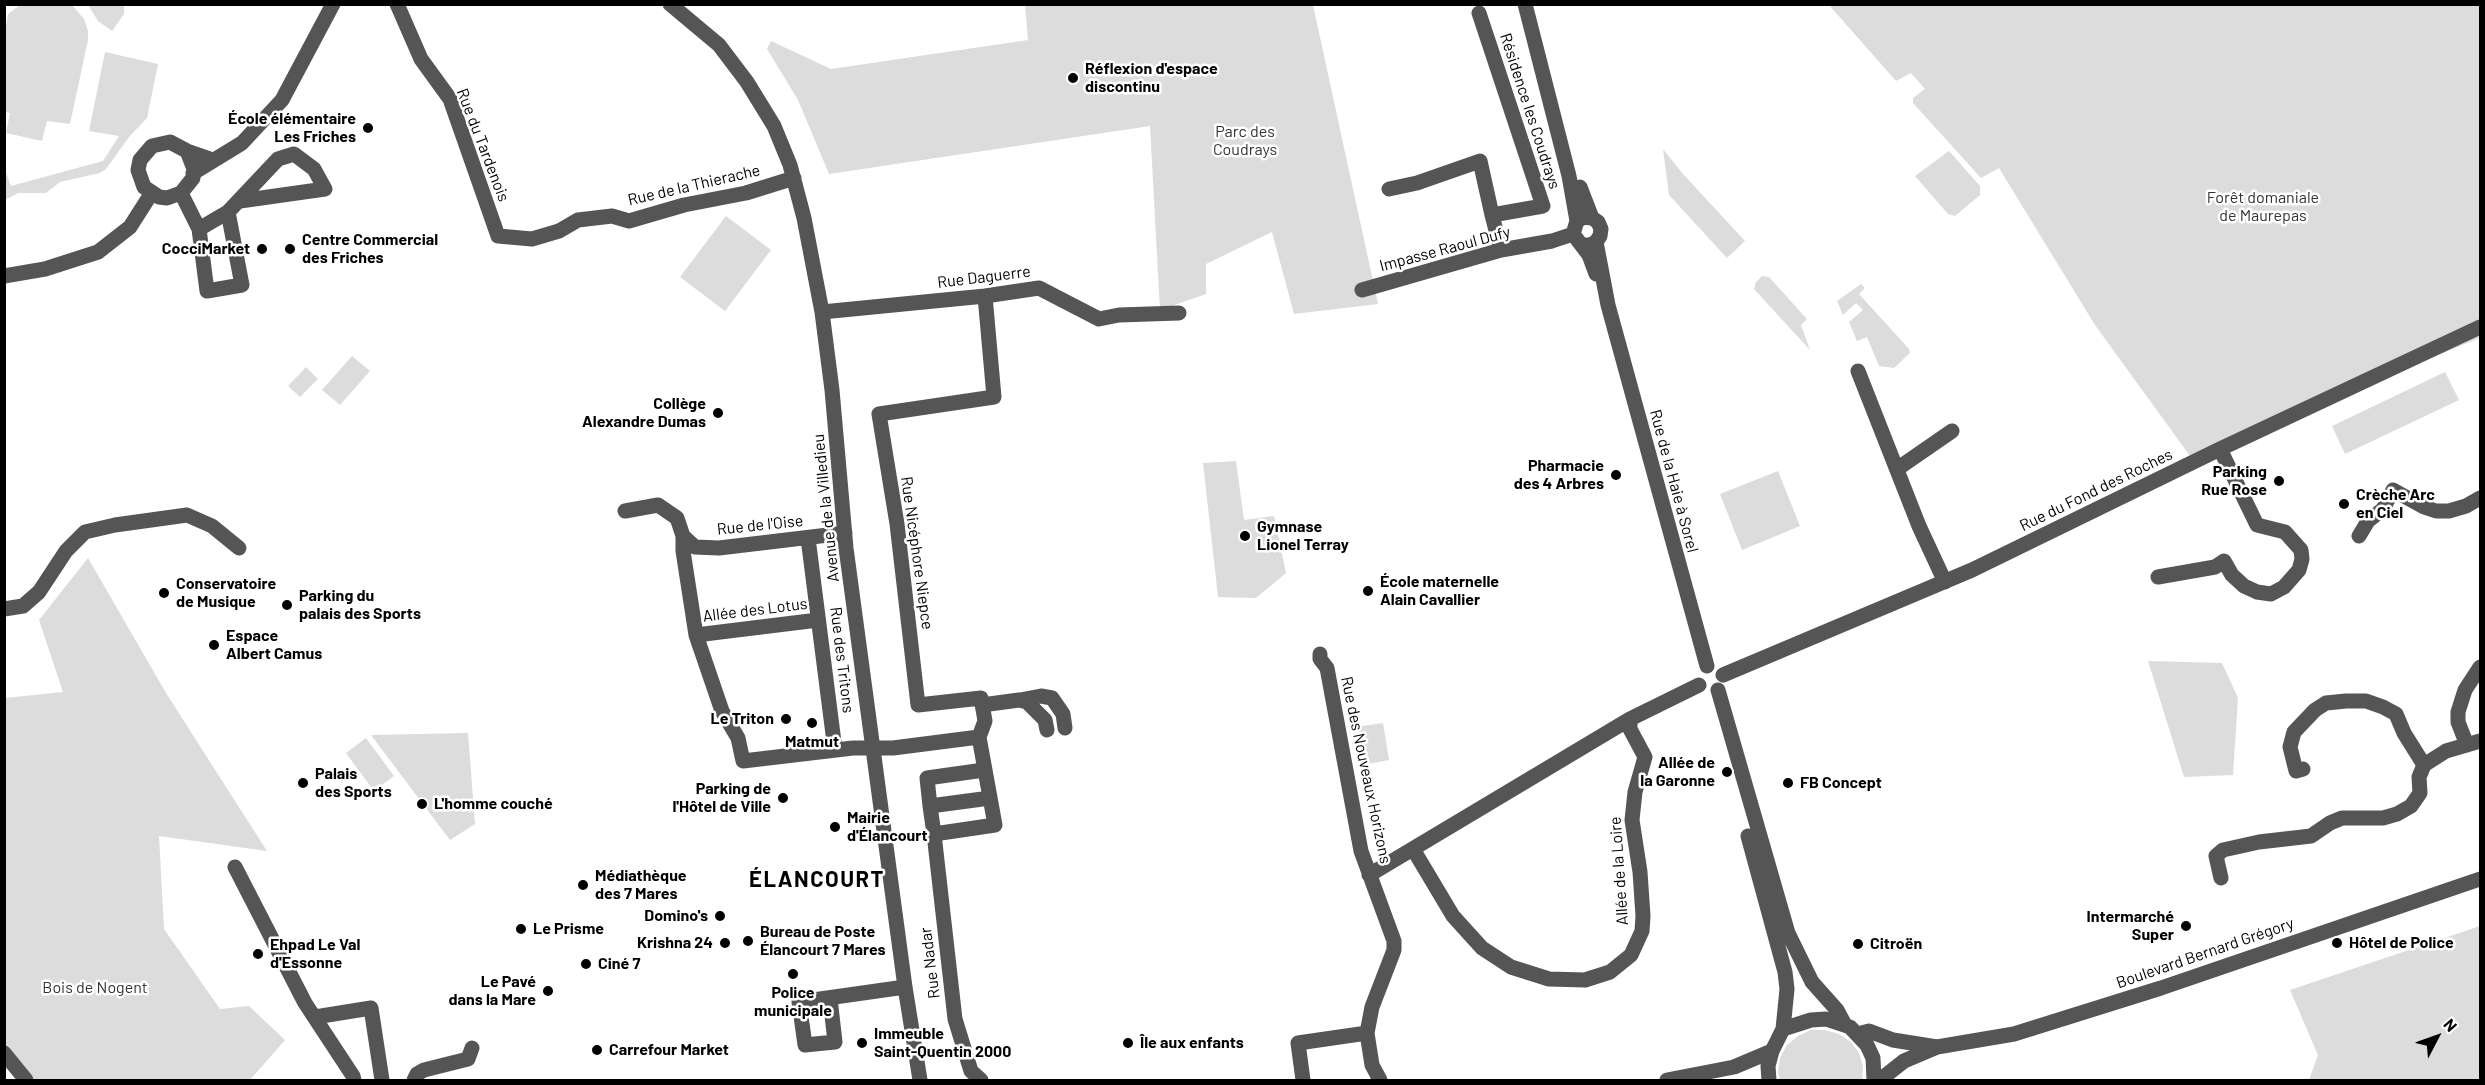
<!DOCTYPE html>
<meta charset="utf-8">
<style>
body{margin:0}
#map{position:relative;width:2485px;height:1085px;overflow:hidden;background:#fff;font-family:Barlow,sans-serif}
canvas{display:block}
.frame{position:absolute;inset:0;border:6px solid #000;pointer-events:none}
.north{position:absolute;left:2407px;top:1007px;width:60px;height:60px;-webkit-text-stroke:4px #fff;paint-order:stroke;rotate:49deg;font-size:16px;font-weight:700;line-height:24px;text-align:center;color:#000}
.north::after{content:'';display:block;margin:auto;width:21px;height:27px;background:#000;clip-path:polygon(50% 0,100% 100%,50% 72%,0 100%)}
</style>
<div id="map">
<canvas width="2485" height="1085"></canvas>
<div class="frame"></div>
<div class="north">N</div>
</div>
<script>
const g = document.querySelector('canvas').getContext('2d');
g.lineJoin = 'round';
function fill(path, color) {
  g.fillStyle = color;
  g.fill(path, 'evenodd');
}
function shape(rows) {
  const path = new Path2D();
  for (const r of rows) {
    path.moveTo(r[0], r[1]);
    for (let i = 2; i < r.length; i += 2) path.lineTo(r[i], r[i + 1]);
  }
  return path;
}
function strokePath(path, color, width, dash) {
  g.strokeStyle = color;
  g.lineWidth = width;
  g.lineCap = dash ? 'butt' : 'round';
  g.setLineDash(dash || []);
  g.stroke(path);
}
function label(font, color, halo, rows, align = 'center') {
  g.font = font + ' Barlow,sans-serif';
  g.lineWidth = 5;
  g.setLineDash([]);
  g.textBaseline = 'middle';
  g.strokeStyle = halo;
  g.fillStyle = color;
  for (const [text, x, y, turn = 0] of rows) {
    g.save();
    g.translate(x, y);
    g.rotate((+turn || 0) * Math.PI / 180);
    g.textAlign = isNaN(turn) ? turn : align;
    if (halo) g.strokeText(text, 0, 0);
    g.fillText(text, 0, 0);
    g.restore();
  }
}
fill(shape([
 [20,5,72,5,84,19,88,31,88,40,70,124,47,121,42,141,6,133,10,113,5,112,5,32,8,14],
 [88,5,124,5,124,14,112,31,98,21],
 [1025,5,1313,5,1378,304,1294,314,1272,232,1206,264,1206,294,1160,310,1150,126,829,174,798,100,767,49,771,41,831,69,1028,40],
 [1829,5,2480,5,2480,338,2190,456,2095,325,1999,168,1981,178,1913,103,1913,98,1925,89,1911,73,1896,81],
 [105,52,158,64,147,118,129,137,106,169,100,173,60,182,46,193,18,193,5,200,5,170,11,186,103,161,119,136,89,131],
 [1663,149,1683,174,1745,241,1727,258,1669,195],
 [1949,151,1980,186,1980,195,1955,216,1948,214,1915,176],
 [726,216,771,250,725,311,680,277],
 [1762,276,1769,277,1807,319,1801,325,1810,350,1754,289,1756,282],
 [1861,284,1865,288,1859,294,1909,349,1910,353,1894,368,1879,366,1867,337,1857,341,1849,322,1863,310,1856,303,1843,315,1837,301],
 [352,356,370,371,340,405,322,390],
 [306,367,318,379,300,397,288,386],
 [2445,372,2459,400,2345,454,2332,426],
 [1236,461,1244,520,1274,516,1286,573,1256,598,1218,597,1203,463],
 [1778,471,1800,526,1742,550,1720,494],
 [88,558,166,693,267,851,159,836,164,929,220,1009,249,1006,285,1040,250,1080,30,1080,5,1049,5,698,63,692,39,620],
 [2148,661,2222,663,2238,698,2233,775,2184,777],
 [1383,723,1389,760,1363,765,1356,727],
 [468,733,475,824,450,840,371,735],
 [366,738,394,776,374,791,346,753],
 [2480,926,2480,1080,2309,1080,2318,1055,2290,990],
 [1811,1030,1825,1030,1839,1034,1851,1042,1859,1053,1863,1066,1862,1080,1780,1080,1778,1072,1780,1058,1787,1045,1798,1036]
]), '#dcdcdc');
strokePath(shape([
 [397,4,421,59,450,99,498,236,532,239,559,231,578,220,612,216,629,221,684,205,746,193,794,178],
 [670,4,719,45,747,82,774,126,790,165,804,218,822,312,832,390,846,548,905,987,920,1080],
 [1525,4,1569,176,1577,221],
 [187,151,194,169,193,178,181,193,167,198,159,197,144,187,138,170,140,160,152,146,170,142,187,151,213,160],
 [193,173,242,143,282,100,333,4],
 [1580,187,1592,218],
 [1389,189,1417,183,1480,161,1492,215,1543,206,1479,13],
 [181,193,199,229,207,291,242,285,228,212,199,229],
 [228,212,278,159,294,154,314,169,325,189,240,201],
 [1492,215,1501,250],
 [1596,242,1608,305,1707,666],
 [1582,245,1590,245,1596,242,1600,236,1601,229,1598,222,1592,218,1584,217,1577,221,1573,234,1589,255,1596,274],
 [4,276,45,269,98,252,130,227,151,194],
 [1362,290,1501,250,1552,241,1573,234],
 [822,312,985,296,1039,288,1099,319,1119,315,1179,313],
 [1858,371,1919,526,1945,582],
 [1897,469,1952,431],
 [625,511,658,505,677,518,683,536,683,551,696,635,722,711,738,738,743,761,853,748,893,748,979,737],
 [683,536,695,547,719,548,845,533],
 [2359,536,2368,521,2383,509,2393,490,2424,507,2436,511,2449,511,2466,506,2480,498],
 [808,538,835,750],
 [2158,577,2215,567,2224,561,2232,575,2244,586,2257,592,2271,594,2284,587,2299,570,2302,559,2301,550,2285,532,2257,525,2220,449],
 [4,609,23,606,39,592,66,551,85,532,115,525,187,515,212,526,239,548],
 [696,635,818,620],
 [1320,654,1320,659,1327,668,1361,851,1394,941,1394,950,1372,1007,1367,1033,1372,1065,1380,1080],
 [1723,675,1972,570,2220,449,2480,327],
 [1718,690,1788,933,1812,982,1837,1010,1844,1023],
 [1020,700,1041,696,1052,698,1063,714,1065,728],
 [982,705,1019,700,1027,702,1045,720,1047,730],
 [2467,745,2458,722,2458,712,2465,690,2480,667],
 [2424,765,2446,751,2480,741],
 [984,770,927,778,930,806,990,798],
 [930,806,934,834,995,825,979,737,985,721,981,698,918,705,897,524,879,414,994,397,985,296],
 [934,834,955,1019,971,1071,981,1080],
 [1748,836,1785,972,1787,989,1783,1029],
 [1413,849,1453,916,1482,948,1511,967,1549,979,1585,980,1610,972,1631,955,1642,931,1643,916,1640,872,1632,820,1635,792,1645,757,1630,729,1630,719],
 [235,867,305,1003,353,1076,354,1080],
 [1369,875,1630,719,1699,685],
 [2221,878,2216,856,2223,850,2259,842,2311,836,2330,823,2342,818,2383,818,2397,814,2411,806,2420,793,2419,777,2424,765,2404,733,2396,714,2383,707,2366,701,2346,701,2326,703,2315,710,2294,732,2290,747,2296,771,2303,769],
 [830,998,835,1042,805,1045,799,1002,905,987],
 [315,1017,371,1008,382,1080],
 [1858,1034,1869,1031,1893,1040,1937,1047],
 [4,1053,26,1080],
 [414,1080,417,1074,424,1070,468,1059,472,1048],
 [1303,1080,1298,1043,1367,1033],
 [1667,1080,1734,1067,1772,1051],
 [1769,1080,1768,1066,1772,1051,1783,1029,1811,1020,1826,1019,1850,1027,1867,1045,1873,1058,1874,1080],
 [1880,1080,1904,1061,1937,1047,2014,1034,2161,988,2480,879]
]), '#555', 15);
for (const [x, y, r, color] of [
 [1073,78,6,"#000"],
 [368,128,6,"#000"],
 [262,249,6,"#000"],
 [290,249,6,"#000"],
 [718,413,6,"#000"],
 [1616,475,6,"#000"],
 [2279,481,6,"#000"],
 [2344,504,6,"#000"],
 [1245,536,6,"#000"],
 [1368,591,6,"#000"],
 [164,593,6,"#000"],
 [287,605,6,"#000"],
 [214,645,6,"#000"],
 [786,719,6,"#000"],
 [812,723,6,"#000"],
 [1727,772,6,"#000"],
 [303,783,6,"#000"],
 [1788,783,6,"#000"],
 [783,798,6,"#000"],
 [422,804,6,"#000"],
 [835,827,6,"#000"],
 [583,885,6,"#000"],
 [720,916,6,"#000"],
 [2186,926,6,"#000"],
 [521,929,6,"#000"],
 [748,941,6,"#000"],
 [725,943,6,"#000"],
 [2337,943,6,"#000"],
 [1858,944,6,"#000"],
 [258,954,6,"#000"],
 [586,964,6,"#000"],
 [793,974,6,"#000"],
 [548,991,6,"#000"],
 [862,1043,6,"#000"],
 [1128,1043,6,"#000"],
 [597,1050,6,"#000"]
]) {
  const dot = new Path2D();
  dot.arc(x, y, r, 0, 2 * Math.PI);
  g.fillStyle = color;
  g.fill(dot);
  strokePath(dot, '#fff', 2);
}
label('bold 16px', '#000', '#fff', [
 ["Réflexion d'espace",1085,69],
 ["discontinu",1085,87],
 ["École élémentaire",356,119,"right"],
 ["Les Friches",356,137,"right"],
 ["Centre Commercial",302,240],
 ["des Friches",302,258],
 ["CocciMarket",250,249,"right"],
 ["Collège",706,404,"right"],
 ["Alexandre Dumas",706,422,"right"],
 ["Pharmacie",1604,466,"right"],
 ["des 4 Arbres",1604,484,"right"],
 ["Parking",2267,472,"right"],
 ["Rue Rose",2267,490,"right"],
 ["Crèche Arc",2356,495],
 ["en Ciel",2356,513],
 ["Gymnase",1257,527],
 ["Lionel Terray",1257,545],
 ["École maternelle",1380,582],
 ["Alain Cavallier",1380,600],
 ["Conservatoire",176,584],
 ["de Musique",176,602],
 ["Parking du",299,596],
 ["palais des Sports",299,614],
 ["Espace",226,636],
 ["Albert Camus",226,654],
 ["Le Triton",774,719,"right"],
 ["Matmut",812,742,"center"],
 ["Allée de",1715,763,"right"],
 ["la Garonne",1715,781,"right"],
 ["Palais",315,774],
 ["des Sports",315,792],
 ["FB Concept",1800,783],
 ["Parking de",771,789,"right"],
 ["l'Hôtel de Ville",771,807,"right"],
 ["L'homme couché",434,804],
 ["Mairie",847,818],
 ["d'Élancourt",847,836],
 ["Médiathèque",595,876],
 ["des 7 Mares",595,894],
 ["Domino's",708,916,"right"],
 ["Intermarché",2174,917,"right"],
 ["Super",2174,935,"right"],
 ["Le Prisme",533,929],
 ["Bureau de Poste",760,932],
 ["Élancourt 7 Mares",760,950],
 ["Krishna 24",713,943,"right"],
 ["Hôtel de Police",2349,943],
 ["Citroën",1870,944],
 ["Ehpad Le Val",270,945],
 ["d'Essonne",270,963],
 ["Ciné 7",598,964],
 ["Le Pavé",536,982,"right"],
 ["dans la Mare",536,1000,"right"],
 ["Police",793,993,"center"],
 ["municipale",793,1011,"center"],
 ["Immeuble",874,1034],
 ["Saint-Quentin 2000",874,1052],
 ["Île aux enfants",1140,1043],
 ["Carrefour Market",609,1050]
], 'left');
label('16px', '#000', '#fff', [
 ["Résidence les Coudrays",1530,111,72],
 ["Rue du Tardenois",483,145,69],
 ["Rue de la Thierache",694,185,-13],
 ["Impasse Raoul Dufy",1445,249,-15],
 ["Rue Daguerre",984,277,-7],
 ["Rue de la Haie à Sorel",1674,481,75],
 ["Rue du Fond des Roches",2096,490,-26],
 ["Avenue de la Villedieu",826,508,-96],
 ["Rue de l'Oise",760,525,-6],
 ["Rue Nicéphore Niepce",917,553,82],
 ["Allée des Lotus",755,610,-7],
 ["Rue des Tritons",842,660,83],
 ["Rue des Nouveaux Horizons",1366,770,78],
 ["Allée de la Loire",1619,871,-94],
 ["Boulevard Bernard Grégory",2205,953,-19],
 ["Rue Nadar",930,963,-97]
]);
label('16px', '#333', '#fff', [
 ["Parc des",1245,132],
 ["Coudrays",1245,150],
 ["Forêt domaniale",2263,198],
 ["de Maurepas",2263,216],
 ["Bois de Nogent",95,988]
]);
g.letterSpacing = '1.5px';
label('bold 22px', '#000', '#fff', [
 ["ÉLANCOURT",817,880]
]);
g.letterSpacing = '0px';
</script>
